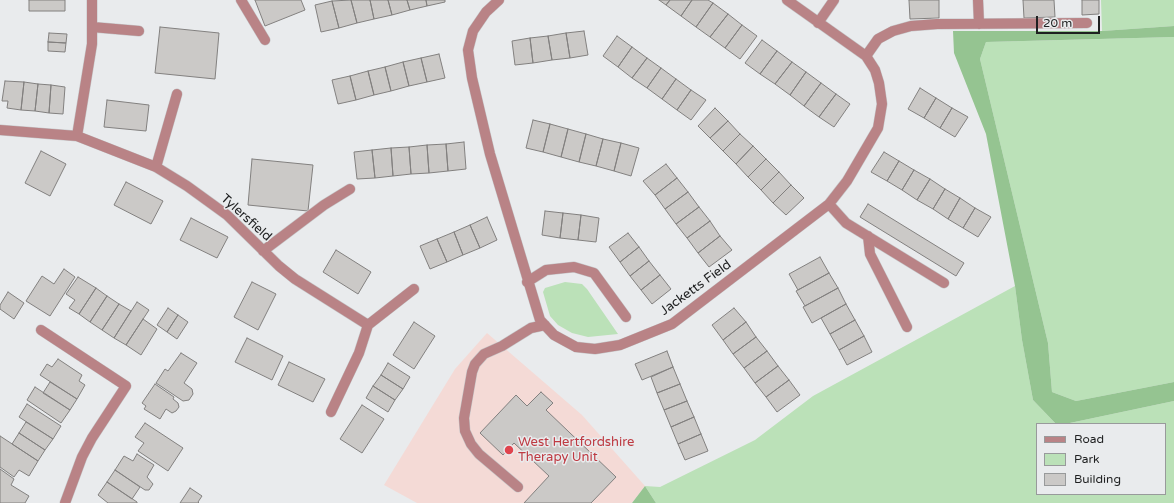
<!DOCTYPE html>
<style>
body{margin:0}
#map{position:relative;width:1174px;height:503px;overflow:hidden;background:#e9ebed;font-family:"Varela Round",sans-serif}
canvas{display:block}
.legend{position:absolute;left:1036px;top:423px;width:130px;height:72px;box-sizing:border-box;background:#e9ebed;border:1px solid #989a9b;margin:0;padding:5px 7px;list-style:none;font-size:12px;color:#1f2021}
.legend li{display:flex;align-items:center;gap:8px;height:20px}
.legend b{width:20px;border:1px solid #989a9b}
.scale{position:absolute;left:1036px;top:16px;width:64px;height:18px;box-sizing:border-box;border:2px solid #1f2021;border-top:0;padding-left:5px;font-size:12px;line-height:14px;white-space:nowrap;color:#1f2021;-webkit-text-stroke:3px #e9ebed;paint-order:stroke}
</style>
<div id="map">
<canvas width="1174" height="503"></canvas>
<ul class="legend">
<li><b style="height:5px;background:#b98386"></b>Road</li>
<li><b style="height:11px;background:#bbe1b8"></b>Park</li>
<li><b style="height:11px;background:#cbc9c7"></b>Building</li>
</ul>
<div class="scale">20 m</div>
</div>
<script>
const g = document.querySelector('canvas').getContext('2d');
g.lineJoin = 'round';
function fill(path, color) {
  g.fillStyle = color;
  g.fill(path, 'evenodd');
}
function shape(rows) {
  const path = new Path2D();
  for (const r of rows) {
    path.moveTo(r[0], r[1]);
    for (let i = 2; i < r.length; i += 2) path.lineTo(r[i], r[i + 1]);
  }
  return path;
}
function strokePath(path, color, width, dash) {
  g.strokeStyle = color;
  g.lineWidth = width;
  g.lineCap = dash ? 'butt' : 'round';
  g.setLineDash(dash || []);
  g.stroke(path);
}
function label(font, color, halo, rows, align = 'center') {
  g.font = font + ' "Varela Round",sans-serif';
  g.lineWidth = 3;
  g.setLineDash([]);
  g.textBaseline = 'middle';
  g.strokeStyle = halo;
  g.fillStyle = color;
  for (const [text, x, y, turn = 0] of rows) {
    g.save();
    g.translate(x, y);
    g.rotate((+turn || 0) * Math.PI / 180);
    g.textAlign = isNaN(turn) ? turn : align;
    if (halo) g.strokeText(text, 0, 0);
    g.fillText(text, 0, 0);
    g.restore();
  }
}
fill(shape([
 [487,333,582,415,645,486,632,503,417,503,384,485,455,369]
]), '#f4dad6');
fill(shape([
 [1101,0,1174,0,1174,26,1102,31],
 [1174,37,1174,382,1076,401,1052,392,1048,343,980,59,986,42],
 [565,282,582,284,587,289,618,334,588,337,572,333,558,325,550,316,543,292,545,288],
 [1015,286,1022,340,1033,400,1056,424,1037,424,1037,494,1165,494,1165,424,1065,424,1174,401,1174,503,656,503,645,486,660,487,755,440,813,396]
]), '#bbe1b8');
fill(shape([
 [1174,26,1174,37,986,42,980,59,1048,343,1052,392,1076,401,1174,382,1174,401,1065,424,1056,424,1033,400,1022,340,1015,286,986,134,954,53,953,31,1102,31],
 [645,486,656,503,632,503]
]), '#95c491');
const building = shape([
 [29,0,65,0,65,11,29,11,29,0],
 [255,0,301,0,305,10,265,26,255,0],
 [351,0,370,0,374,19,357,23,351,0],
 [351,0,357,23,339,28,332,1,351,0],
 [370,0,388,0,392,15,374,19,370,0],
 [388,0,407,0,410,10,392,15,388,0],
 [407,0,426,0,427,6,410,10,407,0],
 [426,0,445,0,445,2,427,6,426,0],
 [659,0,670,0,666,5,659,0],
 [670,0,692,0,681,16,666,5,670,0],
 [692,0,708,0,713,3,696,27,681,16,692,0],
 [909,0,939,0,939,18,910,19,909,0],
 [1023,0,1054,0,1055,17,1024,18,1023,0],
 [1082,0,1099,0,1099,14,1082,15,1082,0],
 [332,1,339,28,321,32,315,5,332,1],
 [713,3,728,14,710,37,696,27,713,3],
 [728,14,742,25,725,48,710,37,728,14],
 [742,25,757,36,740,59,725,48,742,25],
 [160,27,219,33,215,79,155,73,160,27],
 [584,31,588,55,570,58,566,33,584,31],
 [49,33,67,34,66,43,48,42,49,33],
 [566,33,570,58,552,60,548,36,566,33],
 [548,36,552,60,533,63,530,38,548,36],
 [617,36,632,47,618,67,603,56,617,36],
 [530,38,533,63,515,65,512,41,530,38],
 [762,40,777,51,760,74,745,63,762,40],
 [48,42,66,43,65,52,48,51,48,42],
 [632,47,647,58,632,78,618,67,632,47],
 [777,51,792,62,775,84,760,74,777,51],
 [439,54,445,78,427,82,421,58,439,54],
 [421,58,427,82,409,86,403,62,421,58],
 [647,58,661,68,647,88,632,78,647,58],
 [403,62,409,86,391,91,385,67,403,62],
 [792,62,806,72,790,95,775,84,792,62],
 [385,67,391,91,374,95,368,71,385,67],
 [661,68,676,79,662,99,647,88,661,68],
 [368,71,374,95,356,100,350,76,368,71],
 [806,72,821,83,804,106,790,95,806,72],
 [350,76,356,100,338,104,332,80,350,76],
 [676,79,691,90,677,110,662,99,676,79],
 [5,81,24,82,21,110,7,108,8,101,2,101,5,81],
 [24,82,38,84,35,111,21,110,24,82],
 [821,83,836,94,819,117,804,106,821,83],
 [38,84,51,85,49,113,35,111,38,84],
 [51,85,65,87,63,114,49,113,51,85],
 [920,88,936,98,924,118,908,109,920,88],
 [691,90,706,100,691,120,677,110,691,90],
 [836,94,850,104,834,127,819,117,836,94],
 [936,98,952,108,940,128,924,118,936,98],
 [107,100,149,105,146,131,104,127,107,100],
 [715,108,728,121,710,138,698,126,715,108],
 [952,108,968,117,955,137,940,128,952,108],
 [533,120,550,124,543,152,526,148,533,120],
 [728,121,740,134,723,151,710,138,728,121],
 [550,124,568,129,561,157,543,152,550,124],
 [568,129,586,134,579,162,561,157,568,129],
 [586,134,603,139,596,166,579,162,586,134],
 [740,134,753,146,736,164,723,151,740,134],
 [603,139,621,143,614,171,596,166,603,139],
 [464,142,466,169,448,171,446,144,464,142],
 [621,143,639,148,631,176,614,171,621,143],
 [446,144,448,171,429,173,427,145,446,144],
 [427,145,429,173,411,174,409,147,427,145],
 [753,146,766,159,748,177,736,164,753,146],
 [409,147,411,174,393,176,391,148,409,147],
 [391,148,393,176,375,178,372,150,391,148],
 [372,150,375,178,357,179,354,152,372,150],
 [41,151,66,164,50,196,25,183,41,151],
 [884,152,899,161,887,181,871,172,884,152],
 [252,159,313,165,308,211,248,205,252,159],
 [766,159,779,172,761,190,748,177,766,159],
 [899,161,914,170,902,190,887,181,899,161],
 [666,164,677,178,655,195,643,181,666,164],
 [914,170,930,179,917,200,902,190,914,170],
 [779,172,791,185,773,203,761,190,779,172],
 [677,178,688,192,665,209,655,195,677,178],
 [930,179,945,189,933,209,917,200,930,179],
 [126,182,163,201,151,224,114,205,126,182],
 [791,185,804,198,786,215,773,203,791,185],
 [945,189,960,198,948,219,933,209,945,189],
 [688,192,699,207,676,224,665,209,688,192],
 [960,198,975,208,963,228,948,219,960,198],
 [868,204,964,263,956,276,860,217,868,204],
 [699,207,710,221,687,238,676,224,699,207],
 [975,208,991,217,978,237,963,228,975,208],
 [545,211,563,213,560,238,542,235,545,211],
 [563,213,581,215,578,240,560,238,563,213],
 [581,215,599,218,596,242,578,240,581,215],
 [487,217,497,240,480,248,470,225,487,217],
 [191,218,228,237,217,258,180,240,191,218],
 [710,221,720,236,698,253,687,238,710,221],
 [470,225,480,248,463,255,454,232,470,225],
 [454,232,463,255,447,262,437,239,454,232],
 [628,233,639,247,620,262,609,247,628,233],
 [720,236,732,250,709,267,698,253,720,236],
 [437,239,447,262,430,269,420,246,437,239],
 [639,247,649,261,630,276,620,262,639,247],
 [336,250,371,272,358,294,323,272,336,250],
 [820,257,829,273,798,290,789,274,820,257],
 [649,261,660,275,641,290,630,276,649,261],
 [64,269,75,277,50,316,26,301,42,276,54,284,64,269],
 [829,273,838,288,805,306,796,291,829,273],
 [660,275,671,289,652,304,641,290,660,275],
 [78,277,96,288,79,314,69,308,75,300,66,294,78,277],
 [252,282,276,294,258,330,234,317,252,282],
 [96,288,107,296,90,322,79,314,96,288],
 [838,288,846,304,812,323,803,307,838,288],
 [8,292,24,303,14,319,0,309,0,305,8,292],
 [107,296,119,304,102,330,90,322,107,296],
 [137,302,149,310,126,345,114,338,137,302],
 [119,304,131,311,114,338,102,330,119,304],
 [846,304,855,320,830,334,821,318,846,304],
 [168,308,178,315,167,332,157,325,168,308],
 [734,308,746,322,723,340,712,325,734,308],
 [178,315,188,322,177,339,167,332,178,315],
 [143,319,157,329,141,355,126,345,143,319],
 [855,320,864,336,839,350,830,334,855,320],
 [414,322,435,336,414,369,393,355,414,322],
 [746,322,756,337,733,354,723,340,746,322],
 [864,336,872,352,847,365,839,350,864,336],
 [756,337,767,351,744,368,733,354,756,337],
 [247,338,283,356,272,380,235,362,247,338],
 [667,351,673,367,642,380,635,364,667,351],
 [767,351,778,366,755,383,744,368,767,351],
 [181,353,197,363,184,383,192,389,193,394,189,400,183,401,156,383,165,369,168,371,181,353],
 [58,359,82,375,79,381,85,385,77,399,40,375,47,364,52,367,58,359],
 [289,362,325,379,313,402,278,385,289,362],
 [388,363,410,377,403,389,381,375,388,363],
 [778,366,789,380,766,397,755,383,778,366],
 [673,367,680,384,657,393,651,377,673,367],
 [381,375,403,389,395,400,373,386,381,375],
 [789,380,800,395,777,412,766,397,789,380],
 [50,382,77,399,70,410,43,393,50,382],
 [155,384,174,397,173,399,178,403,179,407,176,411,172,413,166,409,160,419,144,409,146,406,142,403,155,384],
 [680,384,687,401,664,410,657,393,680,384],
 [373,386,395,400,388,412,366,398,373,386],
 [35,387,70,410,61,423,27,400,35,387],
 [541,392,553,403,546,410,616,477,591,503,524,503,549,476,514,443,503,455,480,433,516,395,527,406,541,392],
 [687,401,694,417,671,427,664,410,687,401],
 [27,404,61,426,53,439,19,417,27,404],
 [362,405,384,419,362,453,340,439,362,405],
 [694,417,701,434,678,444,671,427,694,417],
 [26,422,53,439,45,450,19,433,26,422],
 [145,423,183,448,168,471,138,451,144,443,135,437,145,423],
 [19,433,45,450,38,461,12,444,19,433],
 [701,434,708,451,685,460,678,444,701,434],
 [0,436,38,461,29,476,19,470,14,477,0,467,0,436],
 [137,454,154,465,147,477,153,484,149,490,145,490,115,470,124,456,133,461,137,454],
 [0,469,14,479,11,485,29,496,25,503,0,503,0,469],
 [115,470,140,487,132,499,107,482,115,470],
 [107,482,137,502,137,503,108,503,98,495,107,482],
 [190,488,202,496,198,502,199,503,180,503,190,488]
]);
fill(building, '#cbc9c7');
strokePath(building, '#82807f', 1);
const minor = shape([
 [241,0,265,40],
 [499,0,486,12,473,31,468,50,472,78,490,154,540,320,554,335,576,347,595,349,620,345,672,324,829,204,847,181,878,128,882,104,879,83,875,70,866,56,787,0],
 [978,0,979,24],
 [818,23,834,0],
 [92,27,139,31],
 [866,56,878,39,893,31,911,26,937,24,1087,23],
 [0,130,77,136,156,167,187,186,227,215,279,266,295,279,368,325],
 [77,136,92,44,92,0],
 [156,167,177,94],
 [829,204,846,223,944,283],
 [868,236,870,254,907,327],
 [263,251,324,205,350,189],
 [527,282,546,270,574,267,594,273,626,317],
 [41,330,126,386,92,438,82,457,65,503],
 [331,412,359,353,368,325,414,289],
 [518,487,479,454,471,444,465,431,464,418,472,372,475,364,484,354,502,346,531,328,545,325]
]);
strokePath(minor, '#c5c6c8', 11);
strokePath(minor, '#b98386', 10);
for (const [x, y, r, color] of [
 [509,450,5,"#e0444e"]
]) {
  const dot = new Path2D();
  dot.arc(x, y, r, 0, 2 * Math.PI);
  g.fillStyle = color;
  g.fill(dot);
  strokePath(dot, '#e9ebed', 1.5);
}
label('13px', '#1f2021', '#e9ebed', [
 ["Tylersfield",246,218,42],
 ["Jacketts Field",696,288,-36]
]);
label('13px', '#be3a42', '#e9ebed', [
 ["West Hertfordshire",518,443],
 ["Therapy Unit",518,458]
], 'left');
</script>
